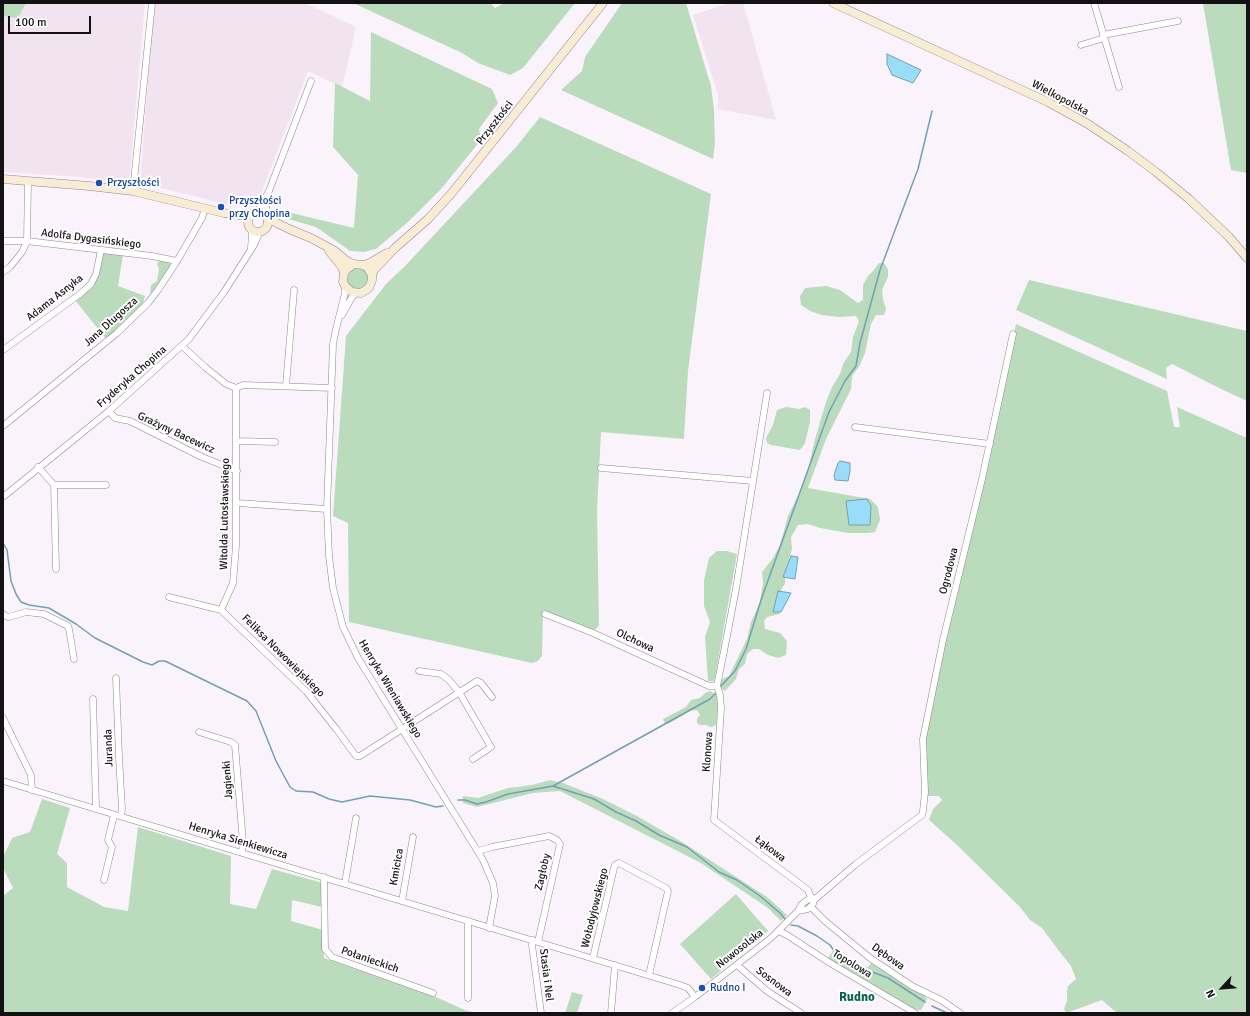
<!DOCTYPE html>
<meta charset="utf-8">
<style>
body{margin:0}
#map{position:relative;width:1250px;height:1016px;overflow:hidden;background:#fbf3fb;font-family:Signika,sans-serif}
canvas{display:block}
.frame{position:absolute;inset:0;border:4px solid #141114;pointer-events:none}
.north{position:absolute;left:1202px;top:968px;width:40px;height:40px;-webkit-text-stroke:3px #fff;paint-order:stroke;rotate:244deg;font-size:11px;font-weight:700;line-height:16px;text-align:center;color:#141114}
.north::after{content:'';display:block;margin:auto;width:14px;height:18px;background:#141114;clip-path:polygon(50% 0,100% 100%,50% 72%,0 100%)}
.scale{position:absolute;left:8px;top:16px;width:83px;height:18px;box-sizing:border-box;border:2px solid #141114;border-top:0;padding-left:5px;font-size:12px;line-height:14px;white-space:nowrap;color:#141114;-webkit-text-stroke:3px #fff;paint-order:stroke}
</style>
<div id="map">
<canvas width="1250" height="1016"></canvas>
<div class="frame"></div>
<div class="north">N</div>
<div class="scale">100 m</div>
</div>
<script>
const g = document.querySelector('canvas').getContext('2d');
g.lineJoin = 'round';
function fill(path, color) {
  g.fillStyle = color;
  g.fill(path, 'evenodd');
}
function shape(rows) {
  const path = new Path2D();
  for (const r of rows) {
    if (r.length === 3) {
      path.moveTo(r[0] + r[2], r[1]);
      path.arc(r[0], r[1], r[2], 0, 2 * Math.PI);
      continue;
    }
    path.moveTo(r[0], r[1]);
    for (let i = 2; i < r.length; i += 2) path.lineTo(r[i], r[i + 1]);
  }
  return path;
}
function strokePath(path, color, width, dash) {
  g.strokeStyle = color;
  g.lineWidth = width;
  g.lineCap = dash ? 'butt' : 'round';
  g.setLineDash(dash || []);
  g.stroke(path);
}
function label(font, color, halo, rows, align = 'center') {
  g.font = font + ' Signika,sans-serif';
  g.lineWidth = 4;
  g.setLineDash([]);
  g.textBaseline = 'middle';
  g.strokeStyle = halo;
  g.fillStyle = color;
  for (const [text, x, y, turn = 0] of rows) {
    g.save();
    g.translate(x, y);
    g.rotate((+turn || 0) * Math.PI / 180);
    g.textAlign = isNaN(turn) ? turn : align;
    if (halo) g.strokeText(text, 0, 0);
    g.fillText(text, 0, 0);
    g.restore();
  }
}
fill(shape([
 [26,3,145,3,129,183,80,177,3,172,3,16,18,18],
 [154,3,305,3,356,27,342,87,308,71,256,207,234,206,140,183],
 [729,3,743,3,776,120,718,109,718,95,693,15]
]), '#f2e3f1');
fill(shape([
 [3,3,26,3,18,18,3,16],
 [353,3,491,3,495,8,504,3,575,3,523,68,510,75,478,63,462,53],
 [622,3,686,3,711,86,714,110,715,143,713,159,561,90,582,71,585,57],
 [1203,3,1247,3,1247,173,1231,170],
 [371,32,492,89,498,103,479,129,481,140,441,189,408,222,376,249,364,252,350,251,316,227,278,216,283,211,354,228,358,175,333,147,335,83,370,101],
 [540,117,711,194,688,371,684,439,601,432,597,510,599,625,596,629,592,630,543,610,542,656,538,661,532,663,349,622,348,523,333,516,346,336,386,284,406,265,517,146],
 [100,253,123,255,118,286,145,296,143,305,106,339,75,300,92,286],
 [163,259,168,260,170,264,171,268,150,294,151,285,157,281,159,269,157,264,159,261],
 [879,263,884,263,888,269,888,277,882,290,883,299,886,309,884,315,876,315,871,324,865,353,860,365,852,376,851,389,826,439,808,488,870,499,878,507,880,520,875,532,869,533,848,533,820,528,808,524,798,525,791,537,792,549,789,559,790,567,787,572,785,580,785,584,782,588,776,605,780,614,767,617,764,621,765,629,780,633,787,641,786,655,778,658,768,655,759,649,753,649,747,654,745,664,739,669,736,679,725,691,720,688,720,680,729,676,747,639,751,622,760,602,763,583,762,572,773,558,780,545,788,516,800,492,808,469,815,439,826,402,832,387,840,374,843,364,851,352,853,337,859,321,856,316,838,317,822,315,810,311,801,305,800,296,805,288,826,286,840,290,858,303,863,300,863,285,868,276,874,270],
 [358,278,11],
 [1029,280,1247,331,1247,401,1221,389,1172,364,1166,368,1167,379,1016,310],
 [1016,324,1167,391,1174,427,1180,427,1177,407,1247,438,1247,1013,1117,1013,1102,1000,1066,1013,1064,1009,1067,1001,1067,993,1068,986,1076,979,1071,966,1059,951,1042,928,1030,920,1020,907,957,845,929,820,933,809,942,800,939,796,927,796,924,740,952,608],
 [786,407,799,409,805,407,810,410,810,422,805,443,800,450,771,445,767,443,766,438,773,425,777,410],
 [717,551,727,551,737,554,715,678,714,681,708,681,705,637,710,622,704,606,704,580,709,558],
 [710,691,716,694,719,699,716,725,711,727,706,725,700,725,697,723,697,719,700,715,697,710,690,711,670,723,665,724,663,719,686,707,691,700,700,698,705,693],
 [550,780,563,783,603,799,635,815,682,842,767,897,787,915,781,921,768,908,701,863,560,791,533,793,477,807,463,803,463,796,478,798,508,788,532,785],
 [42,799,70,808,57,854,67,863,67,887,104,907,128,911,138,827,231,856,230,904,256,909,272,869,323,883,322,907,292,900,291,921,323,930,324,958,438,998,465,1010,476,1013,3,1013,3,896,13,888,3,868,3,857,12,838,30,832],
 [736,894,768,931,711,979,680,944],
 [834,950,846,960,859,966,868,967,871,963,924,995,927,999,921,1010,916,1010,828,958],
 [572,992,583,995,577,1013,565,1013]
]), '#badcbc');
const water = shape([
 [887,54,921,70,913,83,892,75,887,64,887,54],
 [840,461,850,463,850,471,848,481,835,480,834,475,838,463,840,461],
 [867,499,871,506,870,525,849,525,846,501,867,499],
 [791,556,798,557,795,579,783,577,791,556],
 [778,591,791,593,781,612,773,612,778,591]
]);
fill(water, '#9addf8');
strokePath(water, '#72a0b4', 1);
strokePath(shape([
 [3,543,7,550,11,581,16,594,21,602,29,605,49,608,76,624,95,638,143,662,152,665,159,661,165,661,247,701,256,711,276,761,290,787,296,791,313,792,329,799,342,802,370,796,410,800,436,807,443,806],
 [720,687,735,671,746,649,762,597,829,412,845,381,856,366,860,343,880,270,918,169,932,111],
 [553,786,710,699,717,692],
 [458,800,465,800,477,804,486,802,508,794,553,786,594,799,616,812,636,821,659,835,687,847,719,872,737,880,760,896,780,913,785,919],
 [791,925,798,926,817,936,830,945,841,961,857,969,875,973,888,978,925,1002],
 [932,1006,947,1013]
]), '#72a0b4', 1.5);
const street = shape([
 [1094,3,1119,87],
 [1103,35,1178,21],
 [1081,45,1104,38],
 [133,191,152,3],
 [256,212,259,209,269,191,311,81],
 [265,215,268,196],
 [3,241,27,241,152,256,177,261],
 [251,248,252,234,251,229],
 [3,272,10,267,22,252,27,241,28,181],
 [345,286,345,293,336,329,333,344,327,509,329,556,333,588,343,627,358,658,483,860,493,883,495,896,489,928],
 [342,315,352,297,357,293],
 [182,346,205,367,226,384,236,388,243,385,332,388],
 [3,350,80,294,91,284,96,274,101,250],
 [286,386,294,290],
 [109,411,115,418,130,421,202,457,237,471],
 [3,426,117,333,148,303,158,290,177,261,202,218,205,208],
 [855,427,990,444],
 [237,441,275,442],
 [38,467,54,485],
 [601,468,753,481],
 [3,497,109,411,189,339,224,292,254,245,260,231],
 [237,503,327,509],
 [56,569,54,485,106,485],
 [169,597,221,610,306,691,337,730,356,756,360,756,477,681,481,683,492,697],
 [221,610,233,583,236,546,236,388],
 [3,614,5,616,9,617,26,612,44,614,68,626,69,629,74,659],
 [545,614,593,633,709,686,717,686],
 [419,671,441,674,449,680,459,692,491,747,473,759],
 [116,678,119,757,122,809,121,816],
 [717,686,726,641,736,589,767,393],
 [717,686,720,695,721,708,714,820,804,887,808,890,811,898],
 [93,699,96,808],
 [3,718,31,775,32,790],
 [199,732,231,742,235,745,243,843,242,852],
 [3,781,677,984,688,988,695,997],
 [478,851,492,847,549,836,557,840,560,844,538,942],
 [324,877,325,949,332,957,433,993],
 [104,880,112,847,108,840,114,815],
 [345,883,356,818],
 [402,901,413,837],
 [811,907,825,921,870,958,912,986,941,1000,960,1013],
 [798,911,808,909,813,904,814,900,856,864,922,815,923,811,925,792,923,739,943,640,982,479,1013,334],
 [779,931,787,935,830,963,915,1013],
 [533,940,532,945,541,1013],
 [593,958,614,868,615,865,619,863,666,888,668,891,649,975],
 [737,965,767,991,801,1013],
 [468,998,468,921],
 [611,1013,615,965],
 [672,1013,695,997,771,938,798,911,801,905,806,901,811,898,813,898]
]);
const secondary = shape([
 [833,3,1048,102,1088,124,1128,151,1156,172,1189,199,1229,237,1247,258],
 [3,179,89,186,133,191,224,213,247,216,251,215],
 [258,222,10],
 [267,218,289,229,311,238,335,251,348,262,354,264,363,265,367,267,372,275,372,280,369,288,361,293,352,292,345,286,343,282,344,273,347,269,354,264],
 [329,251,342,267,344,273],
 [363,265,370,263,387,253],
 [372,275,374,270,395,248,428,219,451,194,603,3]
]);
strokePath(street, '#8e868d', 7);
strokePath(secondary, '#8e868d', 9);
strokePath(street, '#fff', 6);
strokePath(secondary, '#f9ecd4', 8);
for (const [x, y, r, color] of [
 [99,183,4,"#1a4fb4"],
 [221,207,4,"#1a4fb4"],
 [702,988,4,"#1a4fb4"]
]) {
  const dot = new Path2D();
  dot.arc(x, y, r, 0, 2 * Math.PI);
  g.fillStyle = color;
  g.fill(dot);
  strokePath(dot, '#fff', 1.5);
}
label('11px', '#141114', '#fff', [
 ["Wielkopolska",1060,98,28],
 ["Przyszłości",495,123,-52],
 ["Adolfa Dygasińskiego",91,239,7],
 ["Adama Asnyka",55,298,-38],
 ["Jana Długosza",111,322,-42],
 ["Fryderyka Chopina",132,377,-41],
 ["Grażyny Bacewicz",176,433,25],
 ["Witolda Lutosławskiego",225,514,-89],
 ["Ogrodowa",949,571,-76],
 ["Olchowa",635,641,25],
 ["Feliksa Nowowiejskiego",283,656,45],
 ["Henryka Wieniawskiego",390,689,59],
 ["Juranda",109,748,-92],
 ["Klonowa",708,752,-86],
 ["Jagienki",228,780,-94],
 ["Henryka Sienkiewicza",238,841,17],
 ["Łąkowa",770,849,37],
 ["Kmicica",397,867,-80],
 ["Zagłoby",543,872,-77],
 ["Wołodyjowskiego",595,908,-76],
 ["Nowosolska",740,949,-38],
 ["Dębowa",888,957,35],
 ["Połanieckich",370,960,19],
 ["Topolowa",852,964,31],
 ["Stasia i Nel",546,975,83],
 ["Sosnowa",774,982,37]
]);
label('11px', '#164399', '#fff', [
 ["Przyszłości",107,183],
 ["Przyszłości",229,201],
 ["przy Chopina",229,214],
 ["Rudno I",710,988]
], 'left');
label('bold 13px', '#086253', '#fff', [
 ["Rudno",857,998]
]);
</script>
